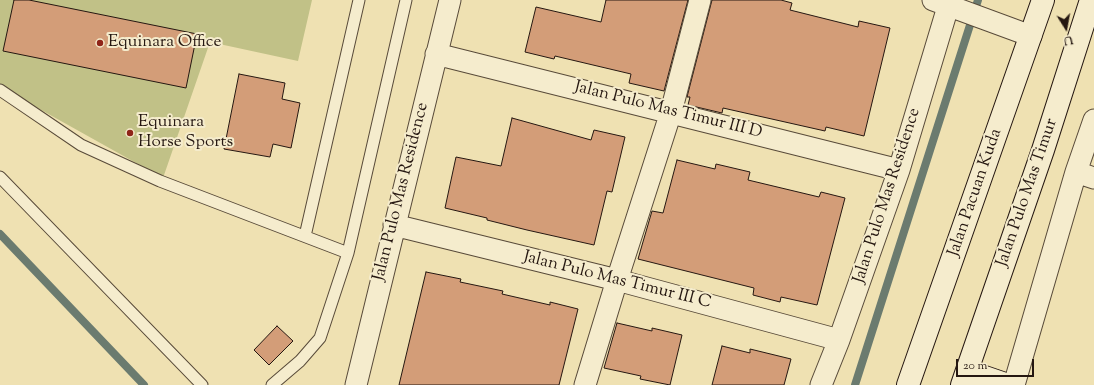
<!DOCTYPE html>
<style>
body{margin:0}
#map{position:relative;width:1094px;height:385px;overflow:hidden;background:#efe1b2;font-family:"Sorts Mill Goudy",serif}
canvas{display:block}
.north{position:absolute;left:1046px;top:8px;width:40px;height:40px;-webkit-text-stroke:3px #f5eccd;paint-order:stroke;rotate:169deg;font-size:11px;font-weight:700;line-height:16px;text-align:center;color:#251711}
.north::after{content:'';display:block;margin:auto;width:14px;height:18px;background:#251711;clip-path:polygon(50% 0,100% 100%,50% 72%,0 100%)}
.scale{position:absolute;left:956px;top:359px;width:78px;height:18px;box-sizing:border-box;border:2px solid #251711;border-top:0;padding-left:5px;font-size:12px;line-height:14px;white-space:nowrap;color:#251711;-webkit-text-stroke:3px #f5eccd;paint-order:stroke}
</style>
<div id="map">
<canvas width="1094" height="385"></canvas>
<div class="north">U</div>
<div class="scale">20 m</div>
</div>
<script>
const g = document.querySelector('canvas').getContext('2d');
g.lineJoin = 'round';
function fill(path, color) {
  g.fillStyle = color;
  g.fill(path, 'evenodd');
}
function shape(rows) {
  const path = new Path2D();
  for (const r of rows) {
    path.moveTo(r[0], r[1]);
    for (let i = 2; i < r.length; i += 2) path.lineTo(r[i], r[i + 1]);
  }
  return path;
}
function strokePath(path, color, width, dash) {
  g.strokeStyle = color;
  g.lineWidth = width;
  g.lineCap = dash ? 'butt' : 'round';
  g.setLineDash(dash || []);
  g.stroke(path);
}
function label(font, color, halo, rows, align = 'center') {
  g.font = font + ' "Sorts Mill Goudy",serif';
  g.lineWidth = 4;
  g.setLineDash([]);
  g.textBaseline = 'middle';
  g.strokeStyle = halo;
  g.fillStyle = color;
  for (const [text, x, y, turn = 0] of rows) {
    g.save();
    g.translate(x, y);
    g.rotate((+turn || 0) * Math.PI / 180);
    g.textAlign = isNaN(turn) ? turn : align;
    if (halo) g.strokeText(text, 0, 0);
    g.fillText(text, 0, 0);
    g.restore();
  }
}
fill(shape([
 [0,0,312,0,298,61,210,42,163,178,0,87]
]), '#c1c187');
strokePath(shape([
 [0,234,144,385],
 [855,385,978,0]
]), '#6b7b6f', 8);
const building = shape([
 [14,0,29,0,197,34,186,88,3,51,14,0],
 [606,0,688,0,664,91,629,83,631,74,555,56,554,59,525,52,536,7,601,22,606,0],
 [712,0,781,0,792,3,790,10,858,27,859,21,890,28,864,136,826,127,825,131,723,108,722,113,688,105,690,97,687,97,712,0],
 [239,74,285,83,282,99,300,103,291,148,273,144,270,157,224,149,239,74],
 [512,118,591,140,594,130,625,137,612,192,607,191,594,245,527,230,487,220,487,218,445,208,456,157,501,166,512,118],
 [677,160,715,169,716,164,750,172,748,180,819,197,821,192,845,198,817,305,781,297,780,302,753,295,754,288,638,259,652,211,663,213,677,160],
 [426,272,461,279,460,282,503,291,502,294,550,305,550,302,578,309,559,385,399,385,426,272],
 [617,323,652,331,652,328,682,335,670,385,640,379,641,376,604,368,617,323],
 [277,326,293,341,269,365,254,350,277,326],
 [722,346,750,353,750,349,791,359,784,385,712,385,722,346]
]);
fill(building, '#d39d78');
strokePath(building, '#251711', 1);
const lane = shape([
 [0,90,81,145,160,181,348,253],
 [0,177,202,385],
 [305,236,359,0],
 [272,385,300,361,320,338,348,253,406,0]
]);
const street = shape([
 [933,0,1031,36],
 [436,54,899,170],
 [1076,172,1094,178],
 [394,225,617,280,839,340],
 [356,385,450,0],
 [585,385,617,280,671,112,700,0],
 [821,385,839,340,899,170,950,0],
 [1014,385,1076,172,1094,120]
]);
const secondary = shape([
 [967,371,1008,385],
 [908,385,1043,0],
 [962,385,1043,150,1091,0]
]);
strokePath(lane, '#584a39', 13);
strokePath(street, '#584a39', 23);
strokePath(secondary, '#251711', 24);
strokePath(lane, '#f5eccd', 11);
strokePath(street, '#f5eccd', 21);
strokePath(secondary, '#f5eccd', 22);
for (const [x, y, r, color] of [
 [100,43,4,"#8f2418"],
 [130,133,4,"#8f2418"]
]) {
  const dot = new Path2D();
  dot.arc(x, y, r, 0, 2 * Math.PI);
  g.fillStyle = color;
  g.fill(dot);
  strokePath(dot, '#f5eccd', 1.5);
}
label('17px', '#251711', '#f5eccd', [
 ["Equinara Office",108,43],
 ["Equinara",138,123],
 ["Horse Sports",138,143]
], 'left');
label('17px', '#251711', '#f5eccd', [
 ["Jalan Pulo Mas Timur III D",668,111,14],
 ["Jalan Pulo Mas Residence",402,192,-76],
 ["Jalan Pacuan Kuda",976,193,-71],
 ["Jalan Pulo Mas Timur",1028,193,-71],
 ["Jalan Pulo Mas Residence",888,196,-72],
 ["Jalan Pulo Mas Timur III C",617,281,14]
]);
</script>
